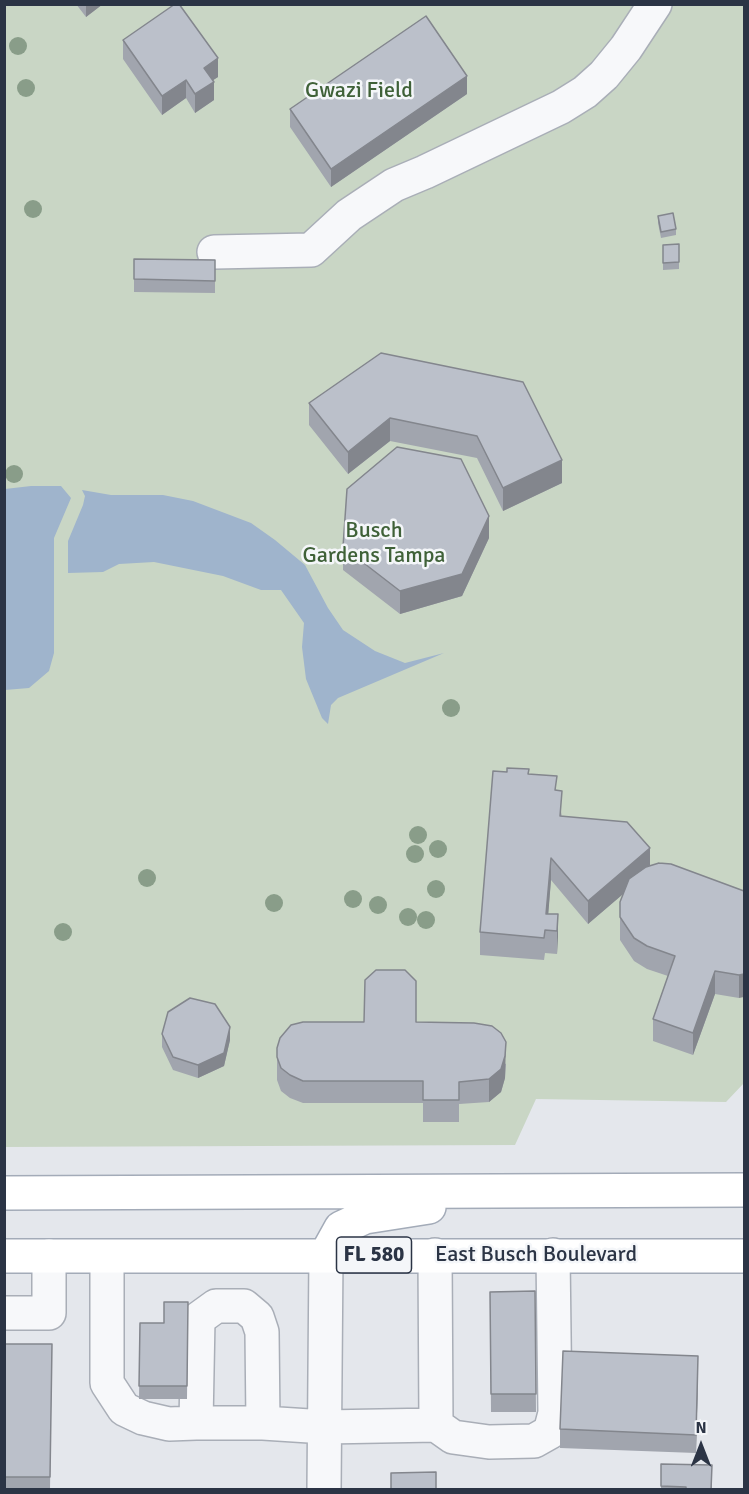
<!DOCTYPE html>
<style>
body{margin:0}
#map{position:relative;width:749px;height:1494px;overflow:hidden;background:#e4e7ec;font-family:Signika,sans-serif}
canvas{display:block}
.frame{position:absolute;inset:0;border:6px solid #2b3445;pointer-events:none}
.north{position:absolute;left:671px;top:1416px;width:60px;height:60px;-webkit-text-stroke:4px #f4f6f9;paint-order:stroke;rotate:0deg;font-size:16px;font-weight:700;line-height:24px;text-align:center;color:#2b3445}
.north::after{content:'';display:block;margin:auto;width:21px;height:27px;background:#2b3445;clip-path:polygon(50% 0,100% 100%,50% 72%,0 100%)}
</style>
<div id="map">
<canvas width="749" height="1494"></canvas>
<div class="frame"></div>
<div class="north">N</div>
</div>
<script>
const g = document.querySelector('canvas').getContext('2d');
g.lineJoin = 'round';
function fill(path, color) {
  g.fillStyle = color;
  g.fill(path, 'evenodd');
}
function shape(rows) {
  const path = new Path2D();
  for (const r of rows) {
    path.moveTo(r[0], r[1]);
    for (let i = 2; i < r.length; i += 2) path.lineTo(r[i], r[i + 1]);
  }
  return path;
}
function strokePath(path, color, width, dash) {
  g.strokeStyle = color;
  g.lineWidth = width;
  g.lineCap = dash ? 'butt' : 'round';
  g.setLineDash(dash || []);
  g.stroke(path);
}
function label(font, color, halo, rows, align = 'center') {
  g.font = font + ' Signika,sans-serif';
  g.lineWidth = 5;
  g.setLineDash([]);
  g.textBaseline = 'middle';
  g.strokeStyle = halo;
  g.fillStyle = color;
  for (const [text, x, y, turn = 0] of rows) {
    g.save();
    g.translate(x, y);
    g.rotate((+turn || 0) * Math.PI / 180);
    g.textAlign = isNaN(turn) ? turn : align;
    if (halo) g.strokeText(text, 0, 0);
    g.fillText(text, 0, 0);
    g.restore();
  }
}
fill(shape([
 [4,5,744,5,744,1083,726,1102,536,1099,515,1145,5,1147]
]), '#c9d6c5');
fill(shape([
 [31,486,61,486,71,498,54,538,54,653,49,671,29,688,5,690,5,489],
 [82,490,111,495,163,495,193,501,251,523,275,540,305,565,328,608,343,630,375,651,405,663,444,653,338,698,331,705,328,724,322,718,306,679,302,647,304,623,281,590,261,590,223,576,154,562,119,564,103,572,68,573,68,541,83,505,85,496]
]), '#9fb4cc');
const minor = shape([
 [214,252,311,250,349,215,394,185,425,172,561,107,585,92,604,75,626,48,655,4],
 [435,1255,436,1425],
 [107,1257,107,1383,124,1409,143,1418,169,1424,196,1423,198,1319,216,1306,244,1306,257,1317,262,1332,263,1423],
 [4,1313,49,1313,49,1256],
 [196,1423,263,1423,325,1427,436,1425,453,1437,489,1442,534,1441,550,1432,555,1413,553,1255],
 [324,1490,326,1255]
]);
const major = shape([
 [4,1193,744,1190],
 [326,1255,341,1228,365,1217,429,1207],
 [4,1256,744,1256]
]);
strokePath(minor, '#a9aeb7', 36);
strokePath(major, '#a3abb8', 36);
strokePath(minor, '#f7f8fa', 33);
strokePath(major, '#fff', 33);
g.fillStyle = '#899d89';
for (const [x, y] of [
 [18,46],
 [26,88],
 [33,209],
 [14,474],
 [451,708],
 [418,835],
 [438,849],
 [415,854],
 [147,878],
 [436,889],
 [353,899],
 [274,903],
 [378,905],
 [408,917],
 [426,920],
 [63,932]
]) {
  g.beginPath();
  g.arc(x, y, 9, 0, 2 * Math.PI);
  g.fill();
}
fill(shape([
 [76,4,103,4,86,17],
 [123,40,218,77,213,80,214,100,195,113,186,98,162,115,123,59],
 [467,94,331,187,290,127,290,109],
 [658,216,676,229,676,235,661,238,658,223],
 [663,245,679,262,679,269,663,270],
 [134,259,215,260,215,293,134,292],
 [381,353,562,483,503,511,477,458,390,441,348,474,309,425,309,403],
 [489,538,462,596,400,614,343,570,343,547],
 [529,774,557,790,562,817,650,866,744,891,739,998,715,994,693,1055,653,1041,653,1019,668,976,647,969,634,961,620,940,620,902,623,894,588,924,551,880,548,914,558,914,557,954,545,953,544,960,480,955,480,932],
 [416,1022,506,1064,505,1078,501,1092,489,1102,459,1104,459,1122,423,1122,423,1103,303,1103,290,1098,281,1091,277,1080,277,1048],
 [162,1034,230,1040,224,1066,198,1078,173,1070,162,1047],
 [535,1291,536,1412,491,1412,490,1292],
 [188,1302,187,1399,139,1399,140,1323,164,1323],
 [4,1344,52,1344,50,1490,4,1490],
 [698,1374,696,1453,560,1448,560,1429],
 [712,1465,712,1490,661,1490,661,1486]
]), '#a1a5ae');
fill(shape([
 [86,4,103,4,86,17],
 [218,58,218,77,204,86,204,68],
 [467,76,467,94,331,187,331,169],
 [186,80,186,98,162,115,162,96],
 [214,82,214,100,195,113,195,94],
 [390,418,390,441,348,474,348,452],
 [562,460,562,483,503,511,503,488],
 [489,516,489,538,462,596,400,614,400,591],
 [650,848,650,871,588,924,588,901],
 [551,858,551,880,547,930,546,914],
 [558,914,558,937,557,954,557,931],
 [715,971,715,994,693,1055,693,1033],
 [744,974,744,997,739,998,739,975],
 [230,1027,230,1040,224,1066,198,1078,198,1065],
 [506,1042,505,1078,501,1092,489,1102,489,1079],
 [698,1356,698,1374,696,1453,696,1435]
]), '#83868d');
const building = shape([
 [175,4,179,4,218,58,204,68,214,82,195,94,186,80,162,96,123,40,175,4],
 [426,16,467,76,331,169,290,109,426,16],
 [673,213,676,229,661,232,658,216,673,213],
 [679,244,679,262,663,263,663,245,679,244],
 [134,259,215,260,215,281,134,279,134,259],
 [381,353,523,382,562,460,503,488,477,436,390,418,348,452,309,403,381,353],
 [397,447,461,459,489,516,462,574,400,591,343,547,347,489,397,447],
 [507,768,529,769,528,774,557,776,555,790,562,791,560,816,627,822,650,848,588,901,551,858,546,914,558,914,557,931,545,930,544,938,480,932,493,771,507,772,507,768],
 [659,863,671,864,744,891,744,974,739,975,715,971,693,1033,653,1019,675,956,647,946,634,938,620,917,620,902,629,879,646,867,659,863],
 [376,970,405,970,416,981,416,1022,474,1023,492,1026,501,1033,506,1042,505,1056,501,1069,489,1079,459,1082,459,1100,423,1100,423,1081,303,1081,290,1075,281,1068,277,1057,277,1048,280,1038,291,1025,303,1022,364,1022,365,980,376,970],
 [190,998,215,1004,230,1027,224,1053,198,1065,173,1057,162,1034,168,1012,190,998],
 [535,1291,536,1394,491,1394,490,1292,535,1291],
 [164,1302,188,1302,187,1386,139,1386,140,1323,164,1323,164,1302],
 [4,1344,52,1344,50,1477,4,1477,4,1344],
 [563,1351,698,1356,696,1435,560,1429,563,1351],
 [661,1464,712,1465,711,1490,686,1490,686,1487,661,1486,661,1464],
 [436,1472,436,1490,391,1490,391,1473,436,1472]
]);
fill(building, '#bbc0ca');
strokePath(building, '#83868d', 1.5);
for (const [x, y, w] of [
 [374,1255,75]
]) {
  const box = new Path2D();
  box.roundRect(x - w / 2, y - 18, w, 36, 4.5);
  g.fillStyle = '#f4f6f9';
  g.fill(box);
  strokePath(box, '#2b3445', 1.5);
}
label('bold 21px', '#2b3445', null, [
 ["FL 580",374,1255]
]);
label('22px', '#3f6138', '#f4f6f9', [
 ["Gwazi Field",359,91],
 ["Busch",374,531],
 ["Gardens Tampa",374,556]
]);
label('22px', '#2b3445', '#f4f6f9', [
 ["East Busch Boulevard",536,1255]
]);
</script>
